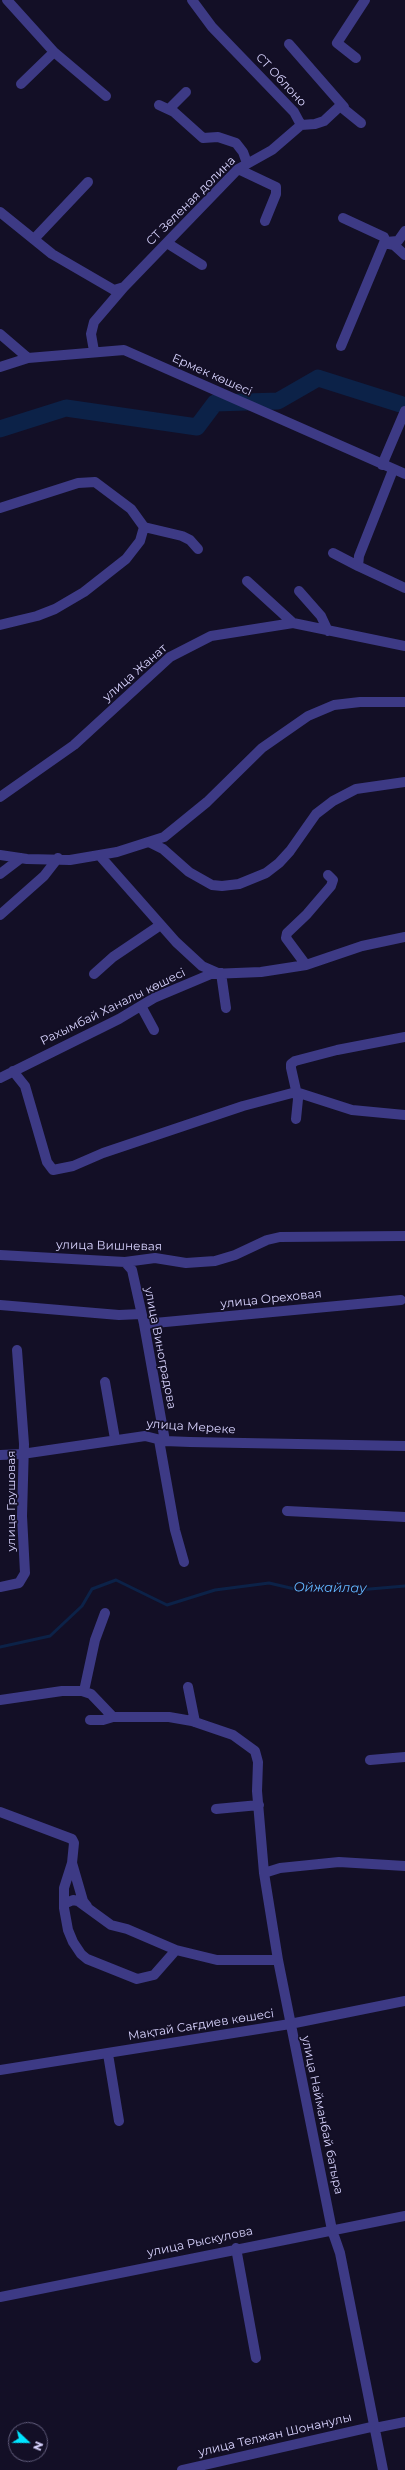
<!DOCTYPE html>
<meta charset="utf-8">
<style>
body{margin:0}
#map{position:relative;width:405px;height:2470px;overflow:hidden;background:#130f26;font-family:Montserrat,sans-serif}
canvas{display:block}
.north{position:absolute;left:8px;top:2422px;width:40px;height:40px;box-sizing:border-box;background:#130f26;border:1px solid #625e7d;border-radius:50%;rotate:112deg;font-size:11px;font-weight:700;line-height:16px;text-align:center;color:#d9d4ff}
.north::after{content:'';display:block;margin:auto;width:14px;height:18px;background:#00e5ff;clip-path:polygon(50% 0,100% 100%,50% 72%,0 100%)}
</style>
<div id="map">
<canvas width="405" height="2470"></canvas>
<div class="north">N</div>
</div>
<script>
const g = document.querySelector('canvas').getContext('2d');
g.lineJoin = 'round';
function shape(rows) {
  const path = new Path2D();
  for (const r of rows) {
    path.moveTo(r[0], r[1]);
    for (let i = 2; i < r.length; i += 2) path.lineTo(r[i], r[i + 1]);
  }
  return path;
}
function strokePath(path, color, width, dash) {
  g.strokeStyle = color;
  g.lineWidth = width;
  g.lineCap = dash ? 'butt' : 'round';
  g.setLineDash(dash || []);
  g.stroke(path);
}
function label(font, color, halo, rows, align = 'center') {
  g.font = font + ' Montserrat,sans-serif';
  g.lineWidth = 3.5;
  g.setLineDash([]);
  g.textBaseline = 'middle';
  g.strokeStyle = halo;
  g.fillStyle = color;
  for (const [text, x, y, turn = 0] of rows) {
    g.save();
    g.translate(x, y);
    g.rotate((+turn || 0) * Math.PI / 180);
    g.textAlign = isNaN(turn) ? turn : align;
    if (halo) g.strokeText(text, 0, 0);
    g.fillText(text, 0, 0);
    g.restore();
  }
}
strokePath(shape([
 [0,1647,50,1636,82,1606,92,1589,116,1580,167,1605,215,1590,269,1583,299,1590,358,1590,405,1586]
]), '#0c2248', 3);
strokePath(shape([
 [0,429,66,408,197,427,215,403,278,401,318,378,400,404]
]), '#0c2248', 17);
strokePath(shape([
 [7,0,54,52,106,96],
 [192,0,212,27,294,112,301,125,315,124,324,121,340,106,361,123],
 [289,44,344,107],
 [356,58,337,43,365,0],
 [21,84,54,52],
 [159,105,174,112,203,138,218,137,236,143,243,152,247,163],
 [169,109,186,92],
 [238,169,276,187,276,194,265,221],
 [0,212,52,254,114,290,124,287],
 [343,218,384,237,386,242,398,241,405,231],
 [34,239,88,182],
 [167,243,202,265],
 [0,334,28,358],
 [341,346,384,243,394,245,405,255],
 [94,351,91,334,94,322,124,287,238,169,272,150,301,125],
 [0,367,28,358,124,350,405,474],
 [382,465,405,411],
 [393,470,359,556,358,566,405,588],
 [0,508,78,483,95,482,131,509,144,527,140,541,126,559,84,592,55,609,37,616,0,625],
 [144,527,182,536,190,540,198,549],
 [333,553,358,566],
 [247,581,293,623],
 [299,591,321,616,328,631],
 [0,797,74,745,170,657,211,636,293,623,405,646],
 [149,842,163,849,189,872,212,885,222,886,239,884,266,873,279,863,290,851,316,814,333,801,356,789,405,782],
 [0,855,27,859,70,860,117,852,164,837,207,802,262,748,308,716,334,705,360,702,405,702],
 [100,856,176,942,202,966,218,973],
 [0,874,21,858],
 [0,915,44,876,58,858],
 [306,965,286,938,287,933,307,914,331,886,333,880,328,875],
 [221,973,226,1008],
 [94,974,113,957,159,926],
 [141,1006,154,1030],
 [13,1071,25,1086,47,1162,53,1170,73,1166,103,1153,243,1106,296,1092,352,1110,405,1115],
 [0,1078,119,1019,154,998,211,974,261,972,306,965,362,946,405,937],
 [296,1119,298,1099,291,1068,291,1064,295,1061,337,1050,405,1037],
 [0,1255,125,1262,155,1258,186,1263,215,1261,235,1255,267,1240,280,1237,405,1236],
 [125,1262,132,1270,144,1324,165,1441],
 [0,1305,119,1315,141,1314],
 [144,1324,401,1300],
 [105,1382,115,1439],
 [159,1440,175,1530,184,1562],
 [0,1455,22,1454,145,1436,165,1441,190,1442,405,1446],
 [287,1511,405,1517],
 [0,1587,19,1583,25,1573,22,1516,24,1444,17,1350],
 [188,1687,195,1722],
 [84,1691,95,1640,105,1613],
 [0,1700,62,1691,82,1691,91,1694,113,1717,169,1717,192,1721,233,1735,255,1751,258,1762,257,1791,264,1873,278,1960,332,2230,340,2253,383,2470],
 [90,1720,103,1720,113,1717],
 [370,1760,405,1757],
 [216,1809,259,1805],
 [0,1812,72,1839,74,1843,72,1863,64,1888,64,1908,68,1930,73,1942,81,1954,87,1959,137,1979,154,1975,176,1950,217,1960,278,1960],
 [72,1863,83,1901,87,1906],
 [264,1873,280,1868,339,1862,405,1866],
 [64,1904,73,1900,78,1901,111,1925,127,1929,176,1950],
 [108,2054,119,2121],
 [0,2070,290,2024,405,2001],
 [236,2248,256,2358],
 [0,2297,405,2216],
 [375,2428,405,2422],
 [182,2470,375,2426]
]), '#3d3a85', 10);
label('12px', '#d9d4ff', '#130f26', [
 ["СТ Облоно",281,80,47],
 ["СТ Зеленая долина",191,201,-45],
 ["Ермек көшесі",212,375,24],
 ["улица Жанат",135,673,-41],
 ["Рахымбай Ханалы көшесі",113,1007,-26],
 ["улица Вишневая",109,1246,1],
 ["улица Ореховая",271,1299,-6],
 ["улица Виноградова",160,1348,79],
 ["улица Мереке",191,1427,4],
 ["улица Грушовая",11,1501,-90],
 ["Мақтай Сағдиев көшесі",201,2025,-9],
 ["улица Найманбай батыра",322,2115,78],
 ["улица Рыскулова",200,2242,-12],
 ["улица Телжан Шонанулы",275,2435,-13]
]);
label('italic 13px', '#62b6ff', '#130f26', [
 ["Ойжайлау",330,1588,1]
]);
</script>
